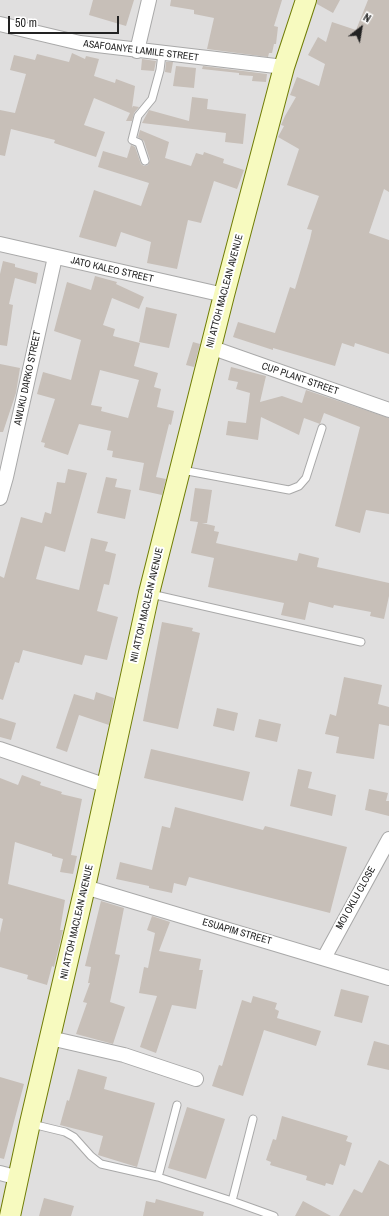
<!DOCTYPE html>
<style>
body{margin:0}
#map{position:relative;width:389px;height:1216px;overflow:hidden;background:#f2efe9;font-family:"Archivo Narrow",sans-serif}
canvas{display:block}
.north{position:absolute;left:341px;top:8px;width:40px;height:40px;-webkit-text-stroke:3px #fff;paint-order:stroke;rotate:31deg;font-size:11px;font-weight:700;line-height:16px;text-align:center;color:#222}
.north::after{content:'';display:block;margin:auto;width:14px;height:18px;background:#222;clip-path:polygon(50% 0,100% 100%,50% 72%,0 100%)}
.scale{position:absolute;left:8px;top:16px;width:111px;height:18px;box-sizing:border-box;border:2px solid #222;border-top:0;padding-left:5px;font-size:12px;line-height:14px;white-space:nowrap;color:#222;-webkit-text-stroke:3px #fff;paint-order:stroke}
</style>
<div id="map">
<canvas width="389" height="1216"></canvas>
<div class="north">N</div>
<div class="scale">50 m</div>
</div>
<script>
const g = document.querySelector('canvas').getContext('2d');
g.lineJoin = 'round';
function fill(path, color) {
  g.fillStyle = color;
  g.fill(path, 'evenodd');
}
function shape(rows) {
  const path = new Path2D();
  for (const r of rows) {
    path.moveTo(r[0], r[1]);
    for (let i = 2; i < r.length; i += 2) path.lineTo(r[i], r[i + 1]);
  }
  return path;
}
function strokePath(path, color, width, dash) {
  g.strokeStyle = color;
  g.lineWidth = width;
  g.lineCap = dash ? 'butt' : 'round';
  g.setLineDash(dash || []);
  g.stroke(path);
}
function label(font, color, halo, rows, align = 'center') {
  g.font = font + ' "Archivo Narrow",sans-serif';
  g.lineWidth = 4;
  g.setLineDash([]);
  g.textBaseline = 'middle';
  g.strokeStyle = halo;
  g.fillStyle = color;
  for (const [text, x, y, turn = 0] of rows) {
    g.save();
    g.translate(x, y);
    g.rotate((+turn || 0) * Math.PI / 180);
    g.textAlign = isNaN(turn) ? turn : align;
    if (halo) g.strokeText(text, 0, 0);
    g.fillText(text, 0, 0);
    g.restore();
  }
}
fill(shape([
 [0,0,389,0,389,1216,0,1216]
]), '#e0dfdf');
fill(shape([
 [93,0,134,0,126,26,89,15],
 [171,0,282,0,274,26,278,27,276,44,274,44,272,53,269,53,268,57,207,49,214,18,194,14,194,10,170,6],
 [317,0,340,0,333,13,317,4],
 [368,0,389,0,389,192,384,189,369,233,389,240,389,354,355,343,354,347,342,343,335,366,273,348,273,350,233,337,238,322,275,333,290,287,295,289,310,239,312,230,307,229,319,196,287,185,299,149,278,137,284,126,281,125,285,116,296,97,290,95,297,77,319,86,325,64,308,55,318,37,326,42,332,22,356,30],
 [72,53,85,59,86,56,99,59,94,76,115,83,116,79,135,86,132,108,133,106,139,107,134,113,132,121,126,121,130,113,94,98,84,125,105,132,96,157,54,143,55,140,11,129,5,156,0,155,0,110,15,113,26,74,10,70,14,55,35,60,37,54,69,62],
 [142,59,156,61,154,71,141,70],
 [166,62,173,62,171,73,165,72],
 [176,66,196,68,194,88,173,86],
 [203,66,267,74,266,82,252,81,253,76,239,75,239,73,202,69],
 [192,97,208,99,207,109,246,114,243,144,225,142,226,133,142,123,149,110,189,121],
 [140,130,169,142,165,158,191,166,196,153,203,155,204,152,224,159,223,163,244,170,237,189,214,181,201,223,188,220,177,269,147,263,151,242,121,232,116,247,79,237,94,190,141,206,149,183,98,167,103,151,127,158,131,145,135,147,141,164,144,166,148,165,150,160,144,141,138,137],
 [3,261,15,264,15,267,38,273,36,284,15,278,9,304,13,305,7,346,0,345,0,274],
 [95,276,117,282,116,284,144,297,139,309,112,298,103,325,115,329,113,336,140,343,134,366,158,373,154,387,161,389,157,407,174,411,171,425,169,424,156,477,166,479,162,495,139,490,144,463,112,457,113,451,107,450,111,431,79,424,68,455,44,447,45,443,41,442,55,399,37,394,43,372,71,380,81,340,54,331,67,282,91,290],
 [100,370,139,380,128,418,101,411,102,407,91,405],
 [146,307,177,314,169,348,139,342],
 [193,342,200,344,194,367,186,365],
 [0,364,20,368,16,393,3,432,0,432],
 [231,367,266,376,260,402,282,396,302,403,306,390,389,418,389,514,366,510,360,533,335,526,360,427,324,413,320,424,304,418,299,435,261,417,258,440,226,435,228,421,246,423,250,393,236,389,238,382,228,380],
 [68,469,87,473,65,552,45,546,36,579,79,590,91,538,108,542,105,551,116,554,109,585,104,584,97,611,118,617,107,660,85,655,82,665,23,650,19,663,15,662,3,700,0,699,0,576,4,578,21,517,42,523,45,512,51,514,57,482,65,483],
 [106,477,117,479,115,487,131,490,125,519,97,513],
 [195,488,212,490,207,523,202,523,215,526,214,531,219,532,216,543,297,561,299,553,319,558,317,567,389,583,389,596,384,619,370,616,371,612,334,605,333,608,309,602,305,620,281,615,284,603,208,587,214,558,191,553,198,522,190,521],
 [162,622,193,628,192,631,200,633,178,729,143,721],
 [344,677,382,685,378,704,389,707,389,726,379,724,374,759,336,753,339,737,325,734,330,714,336,716],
 [96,692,114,698,109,725,79,715,67,752,56,748,74,694,94,700],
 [217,708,238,713,234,731,213,726],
 [0,718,16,723,11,740,0,737],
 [259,719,281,724,277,742,255,737],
 [151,749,250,772,243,801,144,778],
 [298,769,312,772,308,788,336,795,332,816,290,806],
 [22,775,41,782,40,785,62,792,61,794,82,799,71,855,77,856,73,874,60,872,63,859,52,856,52,854,15,842,8,884,65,900,60,930,63,930,54,967,52,966,47,985,27,979,28,975,0,967,0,933,3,919,0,918,0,778,18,785],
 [369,789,388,793,386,801,389,801,389,816,365,810],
 [175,807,263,830,265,826,347,847,330,913,189,877,186,886,174,883,172,893,149,888,149,886,116,879,120,862,152,870,162,826,170,828],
 [101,901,124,908,115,954,120,955,110,1002,125,1007,113,1044,76,1034,87,1003,83,1002,90,983,88,983,91,967,85,966],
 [152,916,170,922,159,951,201,959,199,970,203,970,196,1009,172,1005,156,1053,140,1047,157,996,139,993,144,967,148,968,155,933,147,930],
 [341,989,369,996,362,1023,334,1016],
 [253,996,277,1003,275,1009,279,1011,277,1018,321,1031,316,1046,264,1030,243,1096,212,1086,219,1065,222,1066,242,1000,251,1003],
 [374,1041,389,1045,389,1070,367,1065],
 [78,1069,107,1077,104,1089,155,1103,137,1167,98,1155,103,1136,60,1125,67,1100,69,1101],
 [0,1077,24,1084,4,1159,0,1158],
 [187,1107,225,1119,206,1179,168,1168],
 [282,1116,348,1136,346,1141,352,1143,345,1166,340,1164,333,1185,326,1183,325,1186,306,1180,307,1176,270,1165,271,1162,266,1160,273,1139,276,1140],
 [379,1160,389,1165,389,1216,339,1216,354,1189,362,1193],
 [44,1198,74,1206,71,1216,39,1216],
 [156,1199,204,1212,203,1216,143,1216,146,1201,155,1203],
 [303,1201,331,1216,295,1216]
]), '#c7bfb8');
const lane = shape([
 [145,161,139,143,132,140,138,116,152,99,160,70,162,54],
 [182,470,289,490,299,486,306,478,322,428],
 [151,594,361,642],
 [32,1124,65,1132,74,1137,91,1156,101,1164,158,1177,232,1201,253,1119],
 [158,1177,177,1105],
 [232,1201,274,1216]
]);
const street = shape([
 [0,24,80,43,284,67],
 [137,51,149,0],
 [0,244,224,295],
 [210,347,389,410],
 [0,498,6,477,55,257],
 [0,749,107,786],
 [85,887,389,978],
 [324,958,389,839],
 [50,1038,124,1055,196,1079],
 [0,1173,19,1178]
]);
const secondary = shape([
 [10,1216,30,1123,85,887,149,593,224,295,284,67,306,0]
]);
strokePath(lane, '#a9a9a9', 9);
strokePath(street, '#a9a9a9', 16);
strokePath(secondary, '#707d05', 22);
strokePath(lane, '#fff', 7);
strokePath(street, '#fff', 14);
strokePath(secondary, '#f7fabf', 20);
label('10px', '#222', '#fff', [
 ["ASAFOANYE LAMILE STREET",141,51,7],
 ["JATO KALEO STREET",112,270,13],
 ["NII ATTOH MACLEAN AVENUE",225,291,-75],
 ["AWUKU DARKO STREET",28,378,-78],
 ["CUP PLANT STREET",300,379,19],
 ["NII ATTOH MACLEAN AVENUE",147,605,-77],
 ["MOI OKLU CLOSE",356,898,-61],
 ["NII ATTOH MACLEAN AVENUE",77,922,-77],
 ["ESUAPIM STREET",237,932,16]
]);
</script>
